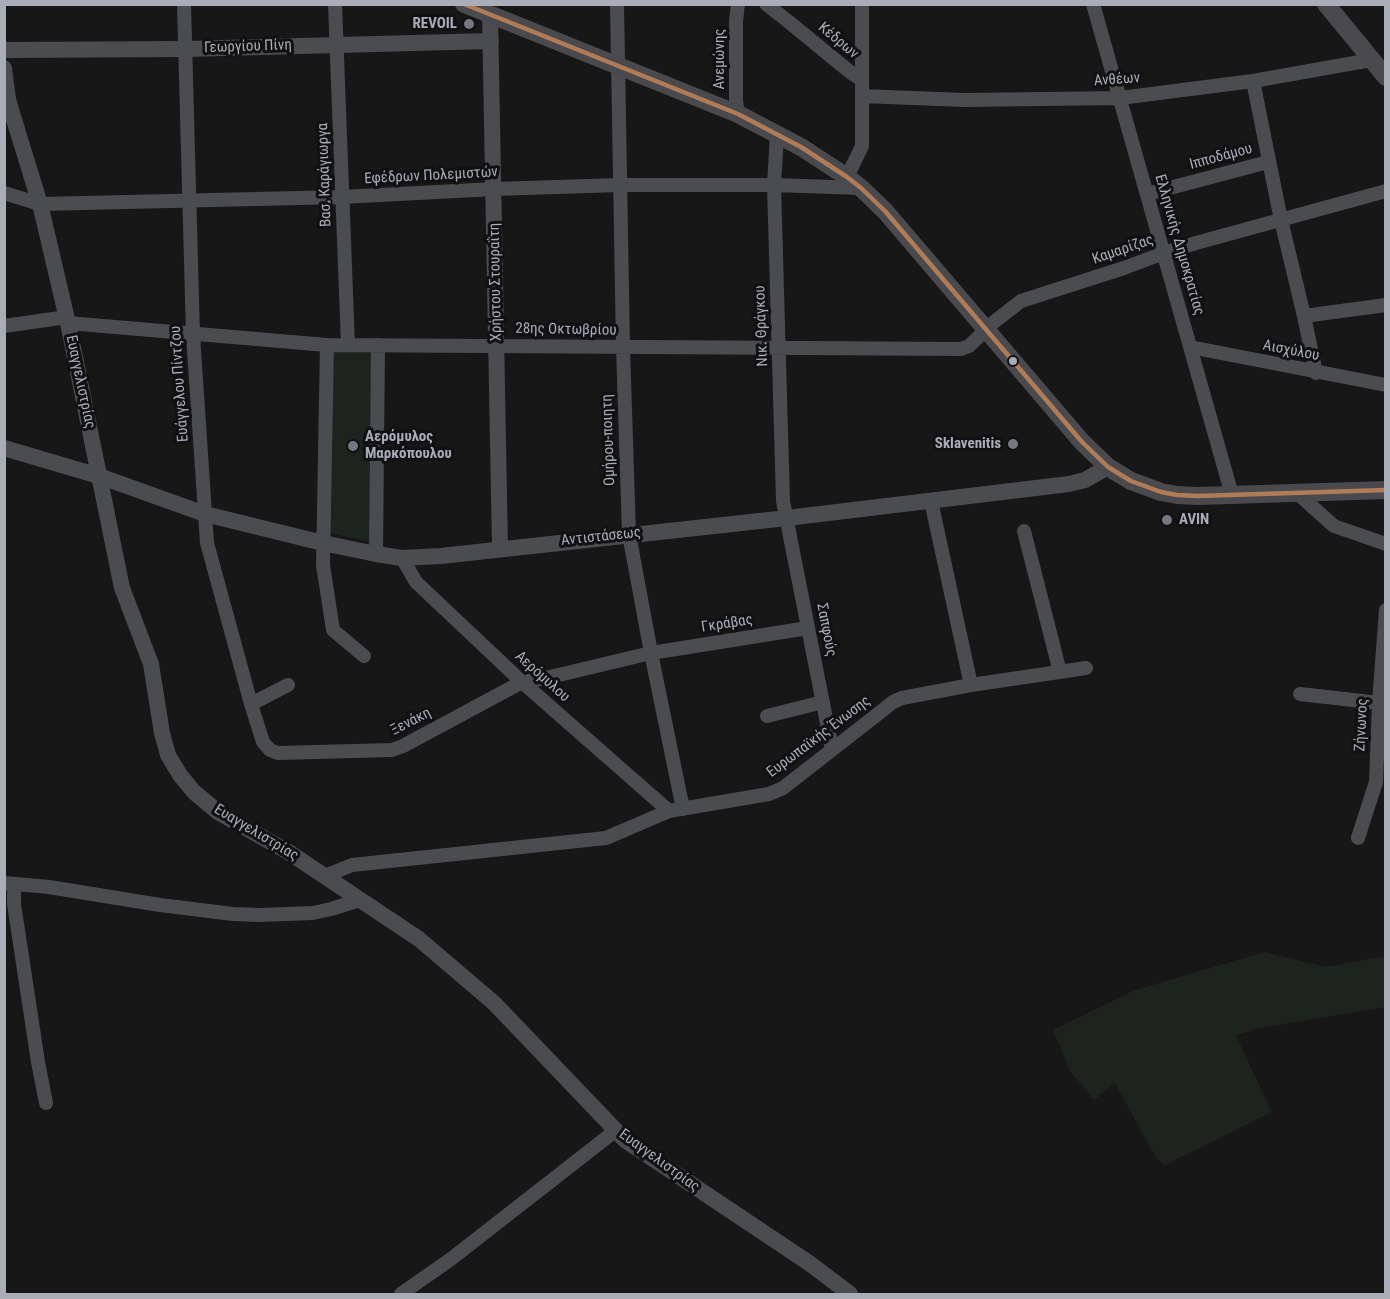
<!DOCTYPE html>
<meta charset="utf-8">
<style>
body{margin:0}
#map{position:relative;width:1390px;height:1299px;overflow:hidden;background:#171717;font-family:"Roboto Condensed",sans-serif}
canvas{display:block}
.frame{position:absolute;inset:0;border:6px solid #a8adb8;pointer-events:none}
</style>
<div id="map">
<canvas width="1390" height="1299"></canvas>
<div class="frame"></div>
</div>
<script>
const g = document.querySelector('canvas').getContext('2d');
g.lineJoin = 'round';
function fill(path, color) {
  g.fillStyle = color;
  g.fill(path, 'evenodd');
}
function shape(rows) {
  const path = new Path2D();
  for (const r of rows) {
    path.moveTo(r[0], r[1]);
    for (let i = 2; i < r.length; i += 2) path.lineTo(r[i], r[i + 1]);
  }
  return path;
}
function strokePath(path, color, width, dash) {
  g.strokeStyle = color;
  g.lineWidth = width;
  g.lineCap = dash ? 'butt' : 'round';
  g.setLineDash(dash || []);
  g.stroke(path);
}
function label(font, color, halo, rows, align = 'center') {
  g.font = font + ' "Roboto Condensed",sans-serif';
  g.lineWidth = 6;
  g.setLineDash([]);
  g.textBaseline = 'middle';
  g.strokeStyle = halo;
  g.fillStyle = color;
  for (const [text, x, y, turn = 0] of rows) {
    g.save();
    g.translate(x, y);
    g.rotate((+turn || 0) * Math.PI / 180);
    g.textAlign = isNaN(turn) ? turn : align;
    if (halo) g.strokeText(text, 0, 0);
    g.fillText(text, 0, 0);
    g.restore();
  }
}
fill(shape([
 [331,352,375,352,372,542,328,533],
 [1264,952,1326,967,1385,956,1385,1007,1255,1029,1236,1036,1272,1112,1165,1165,1156,1158,1115,1083,1094,1100,1070,1071,1053,1030,1133,991]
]), '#1d241e');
strokePath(shape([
 [184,4,193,335,207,543,251,704,263,742,270,750,278,753,392,750,403,746,522,682,546,678,651,653,808,628],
 [335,4,348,345],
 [617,4,623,347,629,534,651,653,683,809],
 [766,4,789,22,850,72,861,79],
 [1093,4,1232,495],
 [1253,81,1281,220,1304,316,1316,373],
 [862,96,964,100,1120,98,1253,81,1371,60],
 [738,114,736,101,736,21,738,4],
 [777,134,774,185,783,501,832,749],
 [847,177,862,146,862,4],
 [4,193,40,204,342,197,494,189,620,185,774,185,861,188],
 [1147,194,1268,162],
 [1304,316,1386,305],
 [68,323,327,345,961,349,969,346,994,322,1021,301,1124,268,1164,253,1196,243,1386,191],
 [4,326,67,317],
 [327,345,323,565,333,630,364,656],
 [1190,347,1386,385],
 [1297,493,1334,526,1386,544],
 [931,501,971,685],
 [1024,531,1060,672],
 [376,554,378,345],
 [402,558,416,582,522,682,669,811],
 [1300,694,1379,703],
 [251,704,288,685],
 [767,716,823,702],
 [1358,838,1376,782,1379,703,1386,610],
 [325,876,352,865,606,838,669,811,769,794,783,788,883,710,893,702,902,698,971,685,1086,668],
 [4,883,49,887,160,905,233,914,259,915,313,913,331,909,360,900],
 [14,884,14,904,38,1062,46,1103],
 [401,1294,451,1259,615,1131]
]), '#4b4c50', 14);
strokePath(shape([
 [490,15,500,548],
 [4,50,185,49,491,41],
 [4,68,8,99,12,113,40,204,68,323,122,588,151,664,162,733,168,755,180,775,194,792,218,812,290,853,419,939,494,1003,625,1140,809,1263,850,1294],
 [4,448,99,476,205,514,323,543,376,554,402,558,441,556,787,518,1069,484,1085,480,1108,467]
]), '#4b4c50', 16);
strokePath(shape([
 [464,4,738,114,801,147,847,177,861,188,885,211,1082,442,1108,467,1131,481,1161,492,1177,495,1198,496,1386,490],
 [1326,4,1386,77]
]), '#4a4a4e', 18);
strokePath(shape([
 [464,4,738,114,801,147,847,177,861,188,885,211,1082,442,1108,467,1131,481,1161,492,1177,495,1198,496,1386,490]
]), '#b07c57', 4.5);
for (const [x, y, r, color] of [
 [469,24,6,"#757880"],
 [1013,361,5,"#a8adb8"],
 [1013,444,6,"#757880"],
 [353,446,6,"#757880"],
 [1167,520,6,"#757880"]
]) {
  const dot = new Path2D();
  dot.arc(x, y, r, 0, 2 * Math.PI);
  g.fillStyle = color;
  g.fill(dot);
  strokePath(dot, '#111113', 2);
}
label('bold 15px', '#a8adb8', '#111113', [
 ["REVOIL",457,24],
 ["Αερόμυλος",365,437,"left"],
 ["Μαρκόπουλου",365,454,"left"],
 ["Sklavenitis",1001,444],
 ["AVIN",1179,520,"left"]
], 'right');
label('15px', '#a8adb8', '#111113', [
 ["Κέδρων",838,41,40],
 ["Γεωργίου Πίνη",248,47,-2],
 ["Ανεμώνης",720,59,-90],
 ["Ανθέων",1117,80,-4],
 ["Ιπποδάμου",1221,157,-15],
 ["Βασ. Καράγιωργα",325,175,-92],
 ["Εφέδρων Πολεμιστών",431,176,-3],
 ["Ελληνικής Δημοκρατίας",1179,245,74],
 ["Καμαρίζας",1123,250,-19],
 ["Χρήστου Στουραΐτη",496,282,-91],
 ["Νικ. Θράγκου",762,326,-92],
 ["28ης Οκτωβρίου",566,330,1],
 ["Αισχύλου",1291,351,11],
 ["Ευαγγελιστρίας",80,382,78],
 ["Ευάγγελου Πίντζου",180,384,-94],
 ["Ομήρου-ποιητη",609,440,-92],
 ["Αντιστάσεως",601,537,-6],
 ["Γκράβας",727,624,-9],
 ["Σαπφούς",826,630,79],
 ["Αερόμυλου",542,677,42],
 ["Ξενάκη",411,722,-27],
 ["Ζήνωνος",1362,725,-87],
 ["Ευρωπαϊκής Ένωσης",819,737,-37],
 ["Ευαγγελιστρίας",256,833,31],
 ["Ευαγγελιστρίας",659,1161,36]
]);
</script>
